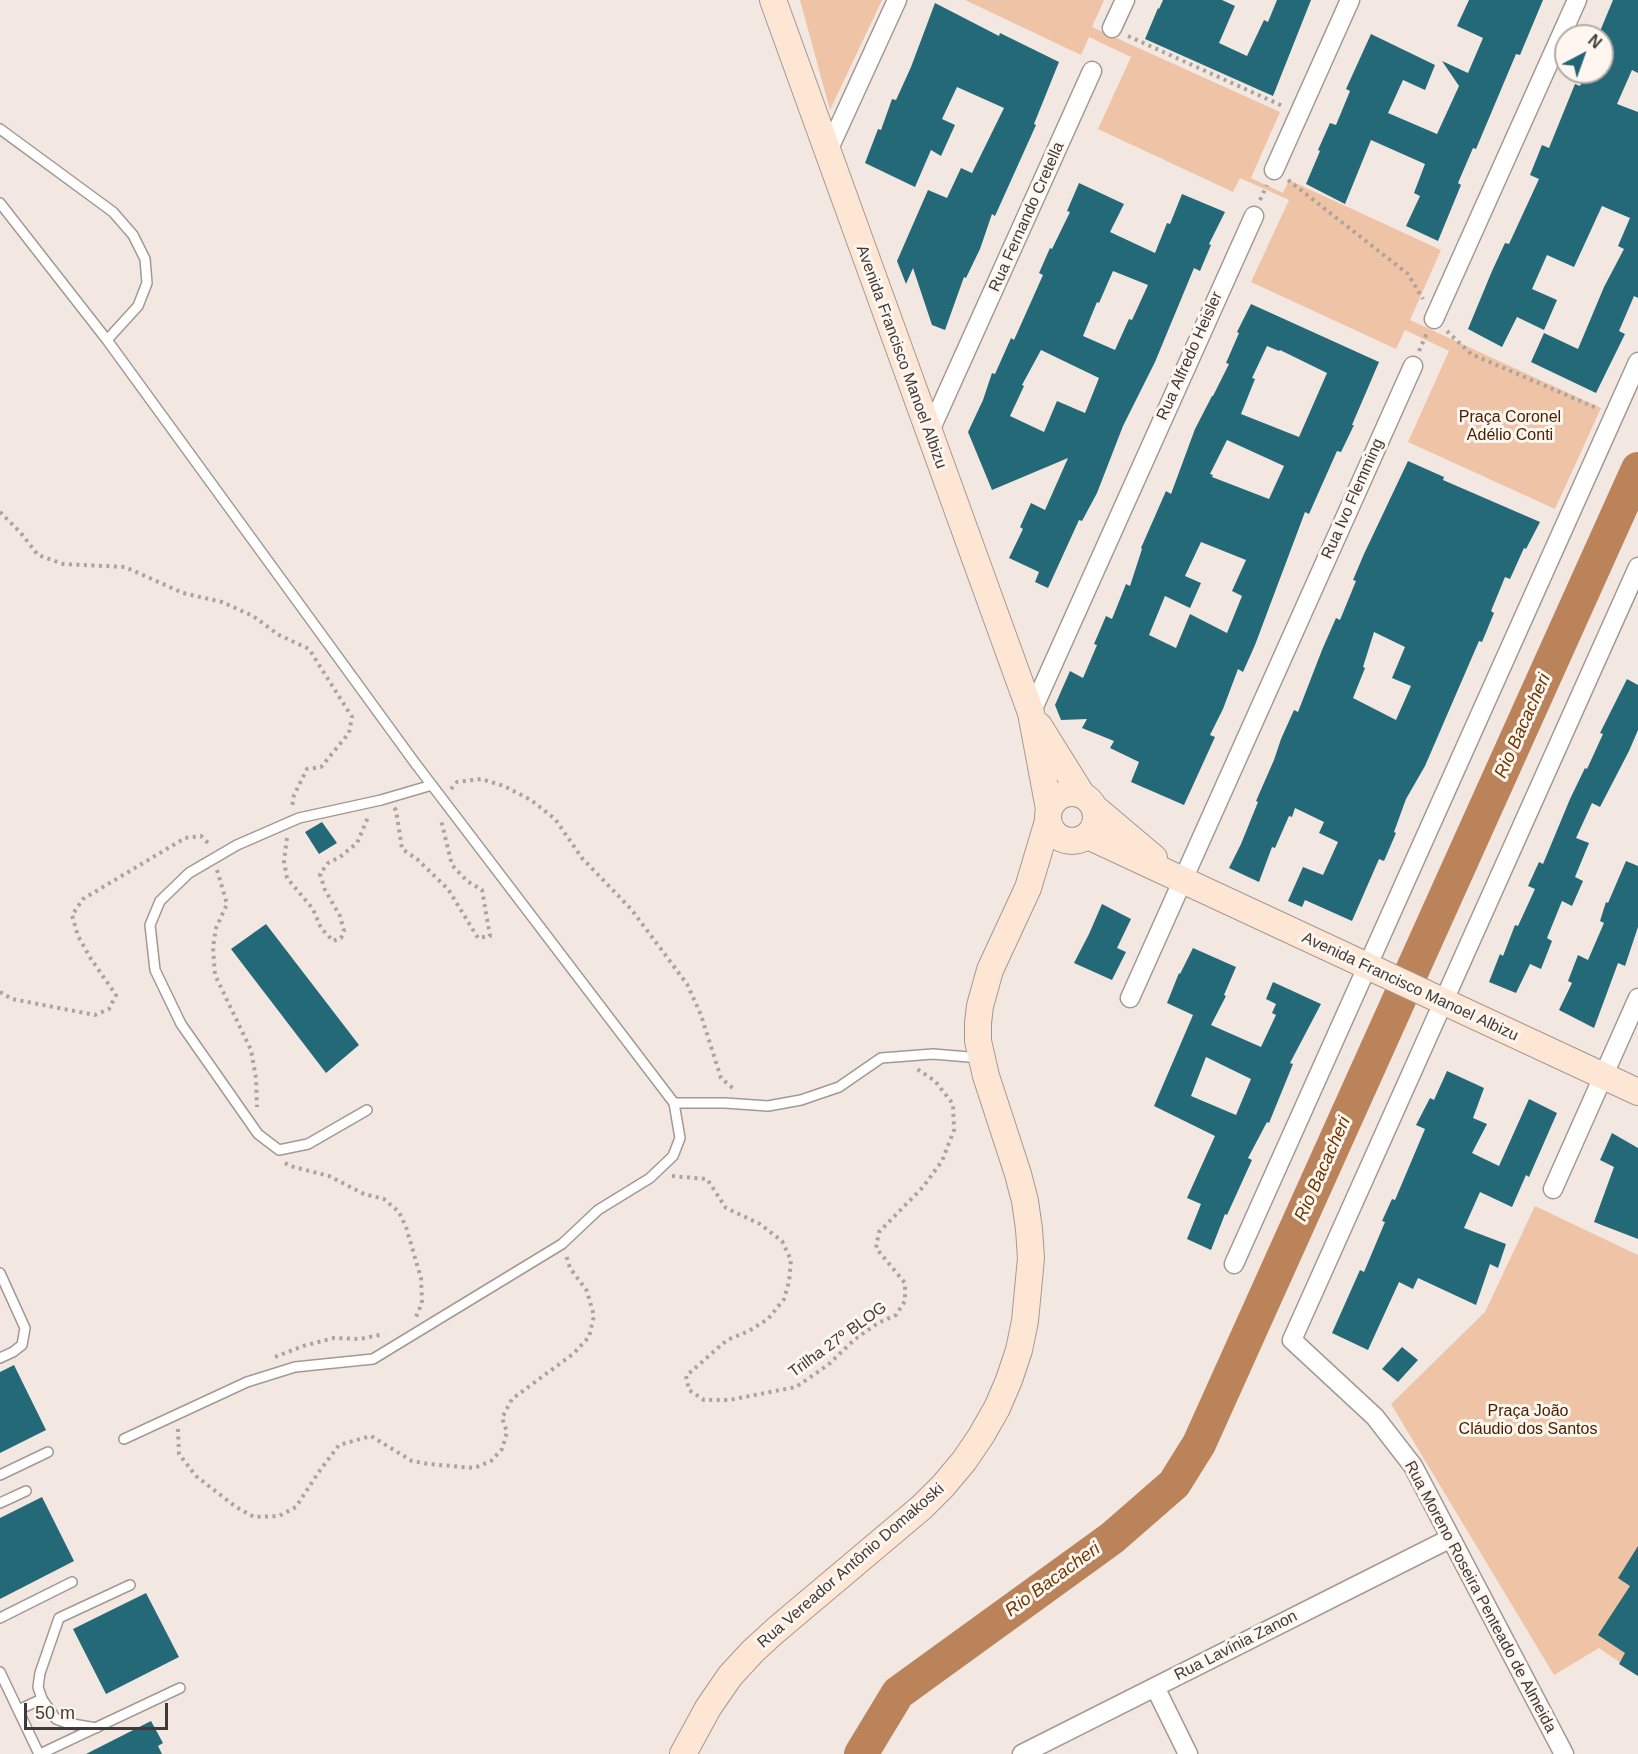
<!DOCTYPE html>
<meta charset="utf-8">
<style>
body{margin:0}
#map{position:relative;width:1638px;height:1754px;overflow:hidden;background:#f3e8e1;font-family:Helvetica,sans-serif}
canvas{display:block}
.north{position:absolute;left:1554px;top:24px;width:60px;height:60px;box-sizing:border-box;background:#fff6f0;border:2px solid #b2aba6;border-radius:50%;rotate:41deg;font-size:16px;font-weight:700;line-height:24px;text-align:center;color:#3f3a37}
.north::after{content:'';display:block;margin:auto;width:21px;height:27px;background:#1f6575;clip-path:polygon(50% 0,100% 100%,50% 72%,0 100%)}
.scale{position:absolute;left:24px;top:1703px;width:144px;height:27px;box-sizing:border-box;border:3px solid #3f3a37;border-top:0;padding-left:8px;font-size:18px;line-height:21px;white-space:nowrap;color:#3f3a37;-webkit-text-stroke:4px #fff6f0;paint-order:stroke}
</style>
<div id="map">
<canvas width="1638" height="1754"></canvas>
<div class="north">N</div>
<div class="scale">50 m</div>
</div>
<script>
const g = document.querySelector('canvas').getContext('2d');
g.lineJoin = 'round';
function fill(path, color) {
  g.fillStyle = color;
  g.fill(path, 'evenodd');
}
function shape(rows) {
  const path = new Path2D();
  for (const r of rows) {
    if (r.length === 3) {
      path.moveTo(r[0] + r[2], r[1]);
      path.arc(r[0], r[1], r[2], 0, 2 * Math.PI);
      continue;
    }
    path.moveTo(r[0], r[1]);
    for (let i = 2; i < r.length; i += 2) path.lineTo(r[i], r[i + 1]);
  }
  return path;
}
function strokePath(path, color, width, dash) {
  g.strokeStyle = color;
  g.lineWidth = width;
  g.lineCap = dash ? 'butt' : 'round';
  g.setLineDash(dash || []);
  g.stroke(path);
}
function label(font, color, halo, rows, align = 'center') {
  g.font = font + ' Helvetica,sans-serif';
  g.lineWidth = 6;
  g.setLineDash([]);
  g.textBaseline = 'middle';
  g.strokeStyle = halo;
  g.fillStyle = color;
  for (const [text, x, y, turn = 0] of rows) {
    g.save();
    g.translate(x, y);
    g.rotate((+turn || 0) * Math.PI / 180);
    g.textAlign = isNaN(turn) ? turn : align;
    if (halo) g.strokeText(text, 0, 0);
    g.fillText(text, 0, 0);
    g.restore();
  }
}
fill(shape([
 [800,0,882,0,830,110],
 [965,0,1104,0,1092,27,1280,112,1251,178,1283,193,1289,180,1441,250,1410,320,1601,408,1555,509,1408,442,1449,351,1405,330,1396,349,1251,282,1289,200,1240,178,1233,192,1098,129,1131,57,1089,37,1081,55],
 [1535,1206,1638,1255,1638,1675,1599,1648,1554,1675,1391,1404,1485,1312]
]), '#efc3a5');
strokePath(shape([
 [861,1754,898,1693,1112,1538,1174,1484,1199,1444,1638,469]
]), '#bb835a', 34);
fill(shape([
 [1163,0,1222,0,1235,6,1219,43,1247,56,1264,20,1268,22,1277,0,1311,0,1273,96,1145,39,1158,8,1159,9],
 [1469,0,1543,0,1520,55,1516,54,1476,149,1473,148,1458,183,1461,185,1438,241,1406,226,1420,196,1414,193,1425,164,1371,140,1345,204,1306,184,1320,151,1318,150,1330,123,1336,125,1350,91,1346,89,1371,34,1435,65,1425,90,1403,80,1388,113,1437,134,1459,86,1442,61,1468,73,1483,38,1457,26],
 [1613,0,1638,0,1638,73,1632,70,1617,104,1638,112,1638,298,1634,296,1619,331,1625,334,1596,393,1531,362,1544,333,1578,349,1604,287,1624,249,1618,246,1630,218,1602,206,1574,267,1547,255,1532,289,1557,300,1544,330,1517,317,1502,347,1468,329,1492,271,1505,243,1509,244,1539,179,1530,175,1542,145,1549,148,1575,84,1580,86,1585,72,1602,72,1602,36,1598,36],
 [935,3,999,36,1000,33,1059,62,1034,124,1036,125,995,216,992,214,980,249,966,278,964,277,945,330,932,325,913,268,906,284,897,261,928,190,947,198,961,168,972,173,1004,108,957,87,942,119,955,125,941,156,931,150,915,187,865,163,878,129,881,130,892,99,896,100,911,67],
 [1079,183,1124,204,1110,232,1155,253,1167,223,1170,224,1182,194,1225,212,1209,244,1211,245,1200,271,1194,268,1155,362,1123,426,1097,493,1082,521,1079,520,1048,588,1035,582,1039,572,1009,558,1023,529,1020,527,1031,503,1045,510,1068,458,992,490,968,432,983,400,992,373,995,374,1011,338,1014,340,1043,275,1039,273,1050,248,1052,249,1070,212,1067,211],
 [1113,271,1148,285,1132,320,1129,319,1115,350,1083,336,1097,302,1099,303],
 [1041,350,1099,378,1085,413,1057,401,1044,432,1010,416,1024,386,1022,385],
 [1251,304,1379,362,1352,425,1354,425,1341,452,1337,451,1309,514,1305,512,1255,645,1243,672,1238,669,1223,709,1210,735,1215,737,1184,805,1131,782,1139,762,1110,748,1114,741,1082,728,1087,719,1061,720,1055,705,1070,671,1083,678,1097,645,1094,644,1106,616,1112,619,1126,584,1130,586,1142,549,1141,548,1166,491,1171,494,1195,429,1212,396,1213,396,1229,364,1226,363,1239,333,1237,332],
 [1267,346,1279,351,1280,350,1327,373,1299,437,1241,414,1255,379,1252,378],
 [1227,440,1284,466,1269,499,1212,477,1213,475,1210,474],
 [1201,542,1246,560,1232,591,1242,596,1227,633,1190,614,1176,648,1149,635,1165,596,1190,608,1201,583,1185,576],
 [1408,461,1444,477,1443,480,1540,522,1526,549,1524,548,1510,579,1505,577,1491,611,1494,613,1482,642,1479,641,1425,766,1406,799,1394,832,1396,833,1384,861,1379,859,1352,921,1305,900,1302,907,1288,901,1303,867,1323,875,1338,842,1319,833,1324,822,1295,808,1292,817,1289,816,1275,848,1272,847,1259,882,1229,868,1241,844,1258,802,1256,801,1274,760,1281,739,1294,710,1298,712,1322,650,1336,618,1340,620,1356,581,1353,580,1364,554],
 [1374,632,1405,647,1392,678,1411,686,1396,720,1353,698,1365,668,1363,667],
 [1627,679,1638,685,1638,730,1629,751,1600,807,1592,803,1576,838,1589,843,1575,877,1583,881,1572,906,1562,901,1547,938,1552,941,1541,969,1530,964,1516,993,1489,982,1500,954,1503,956,1515,925,1518,926,1535,889,1528,886,1539,862,1543,864,1570,799,1585,768,1587,769,1603,734,1600,733],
 [322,822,337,843,319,854,305,832],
 [1626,861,1638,866,1638,927,1625,966,1618,963,1594,1028,1559,1010,1572,983,1568,981,1578,955,1588,960,1604,923,1600,921,1606,902,1608,903],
 [1102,904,1131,919,1117,948,1126,952,1112,980,1074,963,1089,934],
 [266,924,359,1045,326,1073,231,949],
 [1193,948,1236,967,1224,995,1226,996,1211,1025,1261,1047,1276,1015,1272,1013,1276,1004,1266,999,1273,982,1321,1004,1290,1063,1293,1064,1269,1123,1267,1122,1248,1158,1252,1160,1227,1215,1225,1214,1211,1250,1187,1239,1201,1204,1187,1198,1215,1136,1154,1106,1193,1015,1167,1003,1179,973,1180,974],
 [1206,1057,1251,1079,1236,1115,1191,1096],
 [1447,1071,1484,1088,1473,1118,1487,1124,1472,1153,1499,1166,1529,1099,1557,1113,1529,1177,1526,1175,1512,1207,1480,1192,1464,1228,1506,1244,1498,1268,1490,1264,1476,1305,1418,1278,1413,1289,1399,1282,1368,1350,1332,1333,1360,1270,1364,1272,1385,1222,1382,1221,1392,1199,1395,1200,1425,1129,1416,1125,1430,1098,1434,1100],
 [1612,1133,1638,1148,1638,1239,1594,1222,1614,1167,1600,1160],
 [1402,1347,1418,1360,1398,1382,1382,1369],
 [14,1365,46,1430,0,1453,0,1372],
 [42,1497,74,1561,0,1599,0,1518],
 [1638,1546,1638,1676,1619,1664,1625,1653,1598,1635,1630,1586,1618,1578],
 [146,1593,179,1657,106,1694,73,1629],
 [151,1721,163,1743,158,1746,162,1754,86,1754]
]), '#246978');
const lane = shape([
 [0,129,113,212,133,235,145,259,147,283,138,306,107,340],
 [0,203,107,340,415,763,674,1103,680,1138,673,1156,650,1178,598,1210,562,1244,373,1359,295,1367,247,1382,124,1439],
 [674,1103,725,1103,768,1106,801,1100,839,1087,881,1058,933,1054,981,1058],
 [367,1110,308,1144,279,1150,258,1134,181,1024,155,970,150,925,160,901,189,873,237,845,299,818,381,800,432,785],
 [0,1273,25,1328,22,1345,13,1352,0,1358],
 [0,1475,48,1452],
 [0,1503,26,1491],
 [0,1618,72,1582],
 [0,1672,39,1754],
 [18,1710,42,1699],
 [96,1728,67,1723,56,1719,42,1699,38,1687,40,1673,59,1618,130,1585],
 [40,1754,180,1688]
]);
const street = shape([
 [1112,28,1125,0],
 [827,153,897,0],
 [1274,170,1350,0],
 [1434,319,1577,0],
 [929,433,1092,71],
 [1031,713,1254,216],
 [1130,998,1413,366],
 [1553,1189,1638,998],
 [1234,1264,1638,362],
 [1155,1687,1188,1754],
 [1022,1754,1451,1538],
 [1564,1754,1413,1466,1375,1417,1292,1340,1638,567]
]);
const secondary = shape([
 [773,0,1031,713,1049,809],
 [1039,726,1082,795],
 [1072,817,24],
 [1096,809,1154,858],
 [1088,836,1638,1092],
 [683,1754,708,1708,730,1676,753,1651,776,1630,922,1507,943,1486,964,1461,981,1436,997,1408,1009,1380,1019,1350,1025,1321,1031,1258,1029,1229,1025,1201,1018,1174,986,1076,978,1041,978,1023,980,1006,990,970,1028,888,1048,821]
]);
strokePath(lane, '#a39992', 12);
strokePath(street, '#a39992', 21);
strokePath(secondary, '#a39992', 28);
strokePath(shape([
 [1128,36,1285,107],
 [1288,180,1408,274,1423,299],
 [1260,200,1267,185],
 [1447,331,1471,354,1599,409],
 [1419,351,1427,333],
 [0,512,20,532,38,555,63,564,125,567,183,593,222,602,253,616,279,635,309,649,352,717,349,733,321,767,307,769,294,795,292,807],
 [451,789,457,782,481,779,504,786,531,800,555,819,582,858,631,909,687,984,701,1015,721,1078,735,1090],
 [394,808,396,810,402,849,417,859,448,889,478,938,490,936,482,890,467,881,452,865,441,820],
 [287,838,284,861,287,878,313,909,321,928,333,941,341,938,344,931,340,916,325,890,320,874,328,863,340,857,357,843,369,815],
 [217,870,227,904,216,928,213,947,215,975,251,1050,256,1078,257,1107],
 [0,992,12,999,95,1015,109,1009,116,995,91,959,78,936,72,915,83,899,185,838,201,836,210,845],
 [285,1163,290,1166,329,1176,364,1194,384,1199,399,1212,406,1227,421,1278,422,1303,416,1317],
 [672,1176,707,1179,726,1208,760,1224,782,1241,791,1260,789,1282,784,1299,768,1319,749,1331,727,1340,686,1376,689,1390,704,1400,729,1400,796,1387,828,1365,855,1339,878,1323,896,1315,905,1301,905,1283,876,1248,879,1232,923,1187,942,1161,954,1130,953,1104,935,1081,917,1069],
 [275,1357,303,1346,334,1338,360,1339,384,1334],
 [178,1429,179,1454,196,1476,236,1507,254,1517,279,1516,296,1507,318,1473,339,1445,371,1436,412,1461,429,1464,474,1468,491,1461,502,1449,507,1432,502,1418,512,1399,573,1354,589,1337,594,1316,587,1291,570,1268,566,1255]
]), '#aca39e', 4, [3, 4.5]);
strokePath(lane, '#fff', 9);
strokePath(street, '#fff', 18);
strokePath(secondary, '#fee6d5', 26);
label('16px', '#3f3a37', '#fff6f0', [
 ["Rua Fernando Cretella",1027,217,-66],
 ["Rua Alfredo Heisler",1190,356,-66],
 ["Avenida Francisco Manoel Albizu",901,357,70],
 ["Rua Ivo Flemming",1353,499,-66],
 ["Avenida Francisco Manoel Albizu",1410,987,25],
 ["Trilha 27º BLOG",838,1340,-36],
 ["Rua Vereador Antônio Domakoski",851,1566,-41],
 ["Rua Moreno Roseira Penteado de Almeida",1480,1597,62],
 ["Rua Lavínia Zanon",1236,1646,-27]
]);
label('16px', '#472200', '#fff6f0', [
 ["Praça Coronel",1510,418],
 ["Adélio Conti",1510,436],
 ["Praça João",1528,1412],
 ["Cláudio dos Santos",1528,1430]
]);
label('italic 18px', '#6c3601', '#fff6f0', [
 ["Rio Bacacheri",1523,726,-66],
 ["Rio Bacacheri",1323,1169,-66],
 ["Rio Bacacheri",1053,1580,-36]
]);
</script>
